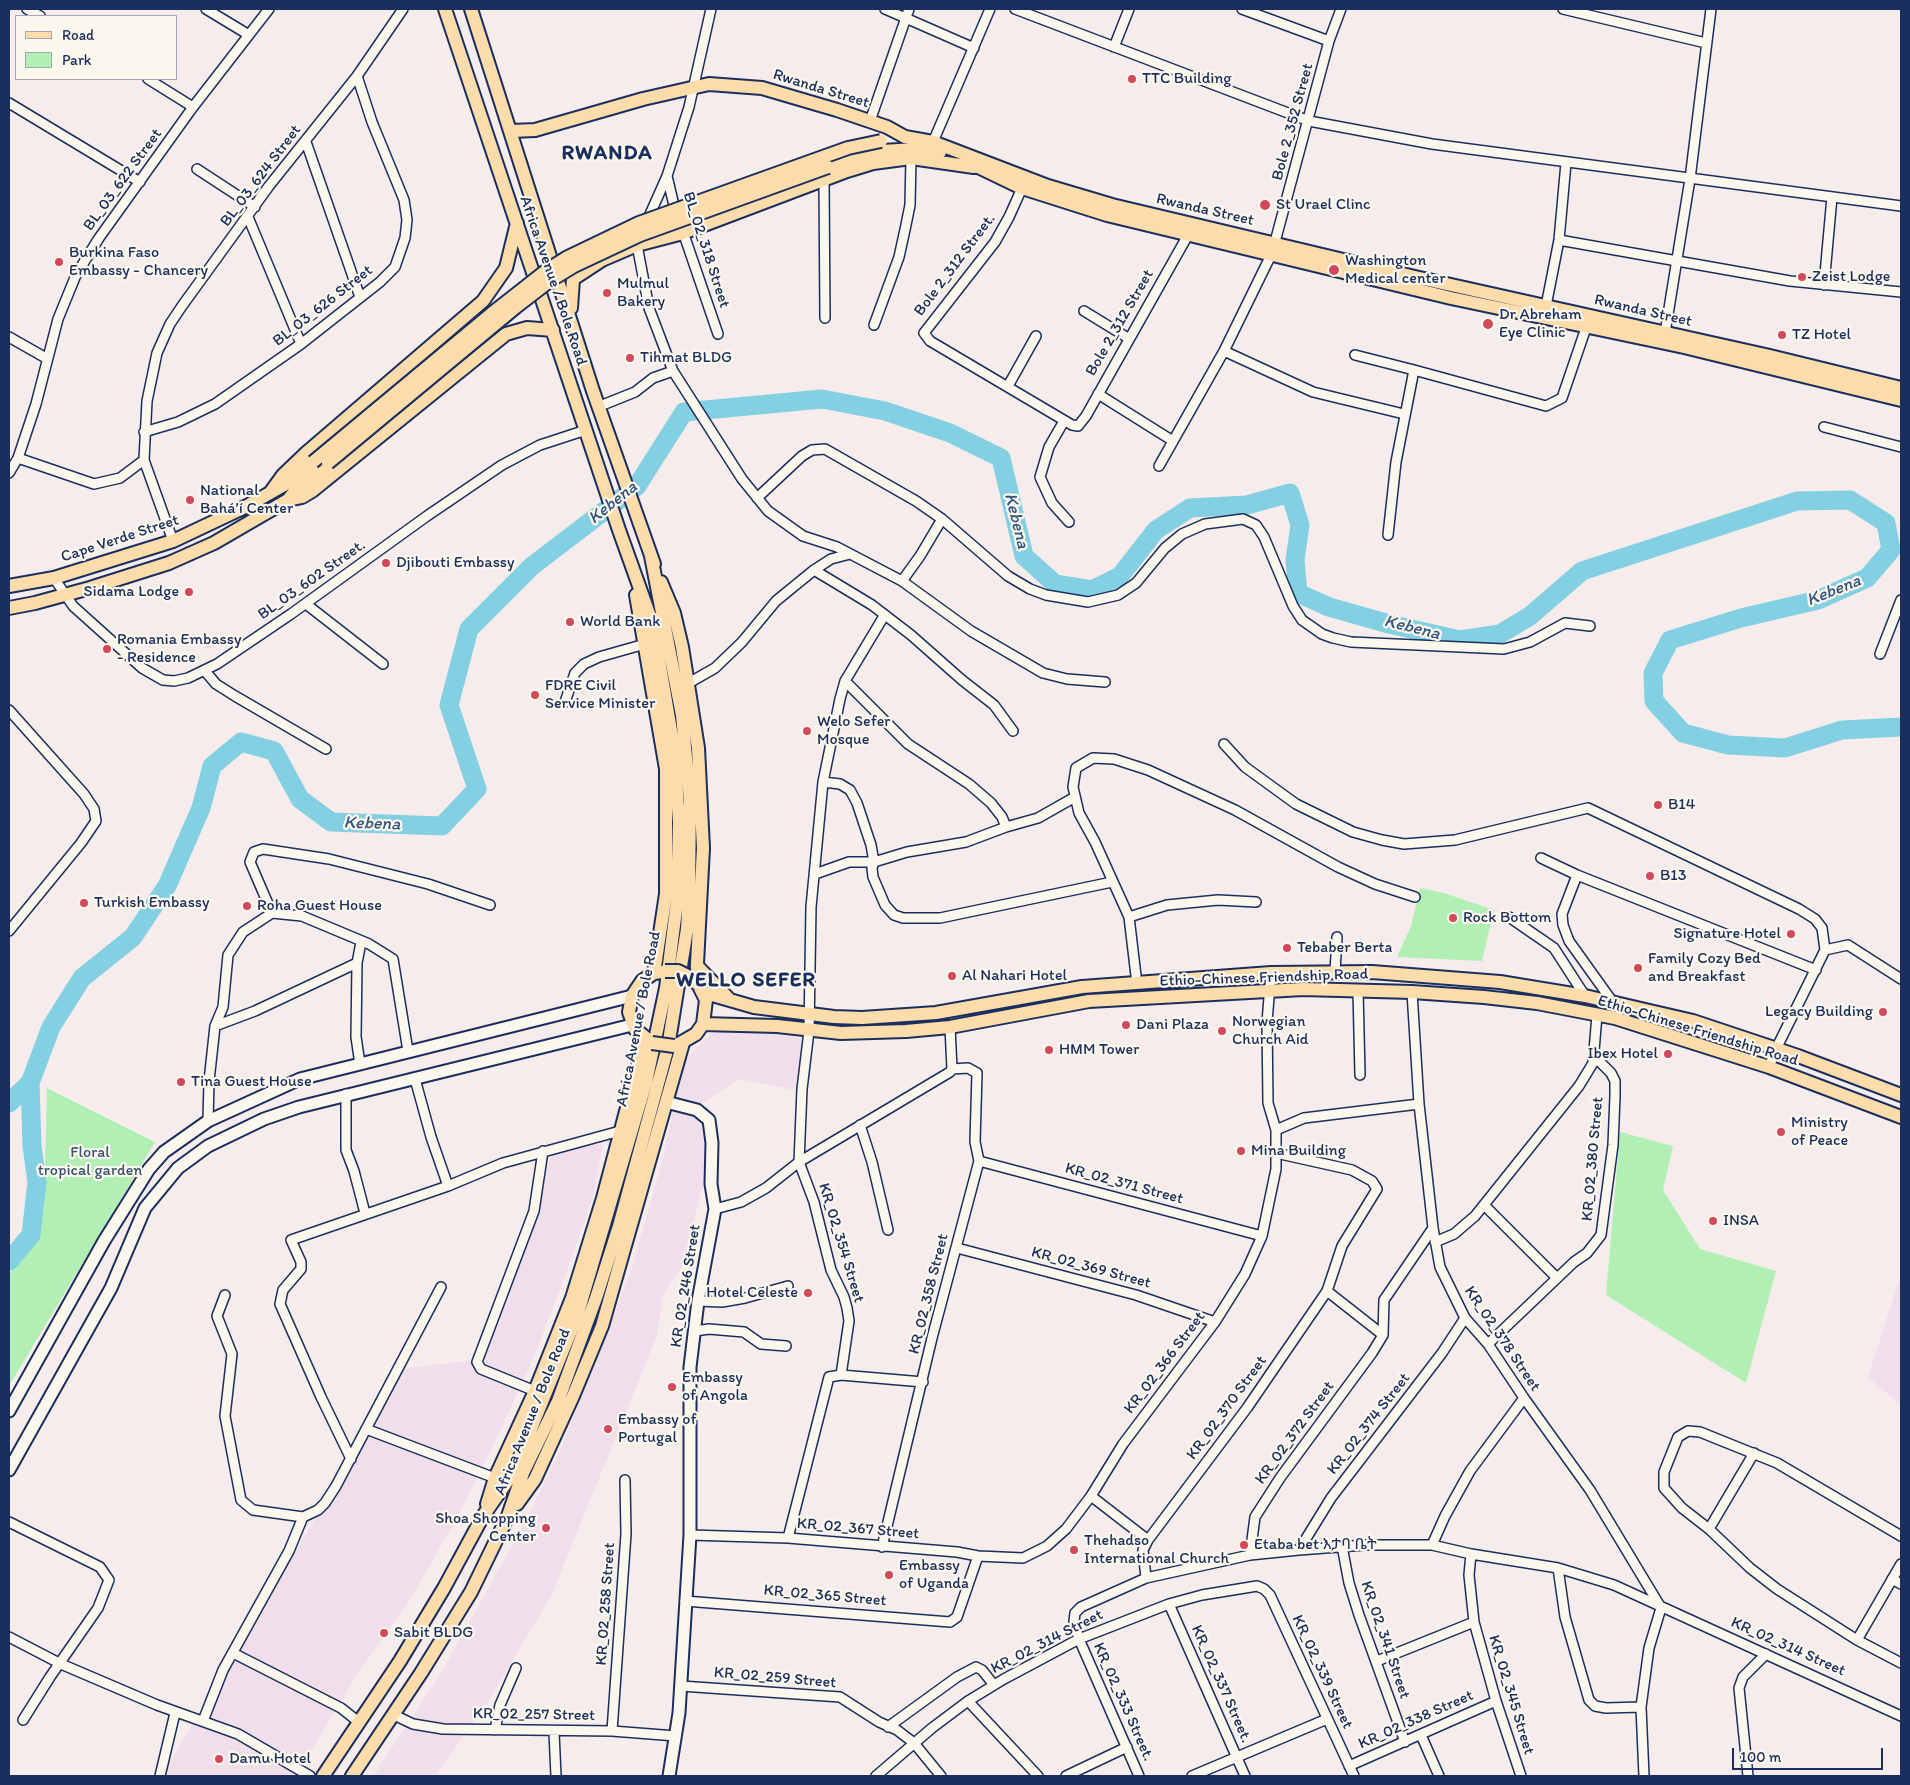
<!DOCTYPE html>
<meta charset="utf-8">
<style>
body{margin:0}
#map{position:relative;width:1910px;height:1785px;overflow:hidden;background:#f6eceb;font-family:Itim,sans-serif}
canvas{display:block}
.frame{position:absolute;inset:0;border:10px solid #1b2f5e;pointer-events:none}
.legend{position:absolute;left:15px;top:15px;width:162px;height:65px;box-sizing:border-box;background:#fbf7ec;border:1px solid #a1a7b3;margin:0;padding:6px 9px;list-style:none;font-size:15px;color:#1b2f5e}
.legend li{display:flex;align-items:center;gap:10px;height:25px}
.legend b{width:25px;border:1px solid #a1a7b3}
.scale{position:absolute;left:1732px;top:1748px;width:151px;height:22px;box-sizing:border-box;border:2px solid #1b2f5e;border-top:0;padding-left:6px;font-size:15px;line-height:18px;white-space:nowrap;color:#1b2f5e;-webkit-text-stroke:4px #fbf7ec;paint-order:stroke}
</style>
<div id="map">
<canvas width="1910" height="1785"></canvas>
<div class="frame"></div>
<ul class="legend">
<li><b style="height:6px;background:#fddcac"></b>Road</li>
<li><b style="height:14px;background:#b2efb5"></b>Park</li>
</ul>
<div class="scale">100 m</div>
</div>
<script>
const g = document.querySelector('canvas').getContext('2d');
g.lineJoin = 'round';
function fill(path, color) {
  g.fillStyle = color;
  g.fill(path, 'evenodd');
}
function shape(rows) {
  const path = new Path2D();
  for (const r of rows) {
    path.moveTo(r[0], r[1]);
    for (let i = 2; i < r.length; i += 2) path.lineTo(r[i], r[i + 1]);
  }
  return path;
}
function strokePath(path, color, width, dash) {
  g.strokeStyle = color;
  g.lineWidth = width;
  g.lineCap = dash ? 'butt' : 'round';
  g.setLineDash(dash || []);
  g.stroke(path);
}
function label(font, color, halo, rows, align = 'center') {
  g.font = font + ' Itim,"Noto Sans Ethiopic",sans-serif';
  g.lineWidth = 4.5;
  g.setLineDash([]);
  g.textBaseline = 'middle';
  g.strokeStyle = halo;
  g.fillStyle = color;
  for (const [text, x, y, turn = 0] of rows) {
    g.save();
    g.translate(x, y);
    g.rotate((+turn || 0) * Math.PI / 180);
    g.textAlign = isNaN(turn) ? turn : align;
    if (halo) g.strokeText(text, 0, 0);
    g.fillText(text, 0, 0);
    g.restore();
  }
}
fill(shape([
 [719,1026,803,1038,795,1090,739,1079,701,1104,708,1165,682,1266,663,1295,657,1335,553,1592,491,1697,435,1776,373,1776,440,1675,519,1533,559,1454,632,1268,662,1162,684,1060],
 [603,1144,594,1193,573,1255,536,1352,497,1438,453,1525,409,1601,358,1673,296,1776,162,1776,315,1519,399,1369,484,1359,531,1210,553,1152],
 [1901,1274,1901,1405,1868,1377]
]), '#f0deea');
fill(shape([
 [1420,888,1444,893,1494,910,1482,961,1397,957,1411,926],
 [47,1088,155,1142,9,1386,9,1274,35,1239,44,1209],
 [1620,1132,1673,1146,1663,1190,1700,1249,1776,1271,1746,1383,1606,1295]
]), '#b2efb5');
strokePath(shape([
 [9,1103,30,1083,51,1027,82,978,133,937,167,886,201,808,212,766,241,742,274,751,300,799,331,822,442,826,477,789,449,705,469,629,532,566,637,486,684,412,822,399,885,411,950,433,1001,458,1024,556,1055,584,1092,590,1120,576,1156,530,1190,508,1247,505,1290,493,1300,525,1295,560,1298,593,1329,607,1389,624,1460,640,1500,634,1530,616,1582,571,1797,501,1850,500,1886,523,1891,550,1867,578,1818,600,1741,618,1670,640,1653,673,1654,701,1683,733,1728,745,1785,748,1842,730,1901,727],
 [9,1261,31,1235,37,1182,32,1146,30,1083]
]), '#83d0e2', 19);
const street = shape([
 [27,9,40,16],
 [206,9,249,35],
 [885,9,974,48],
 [1015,9,1309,121,1432,144,1901,206],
 [1242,9,1329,41],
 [1563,9,1706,43],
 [1114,47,1129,9],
 [148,79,193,107],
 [9,103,140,182],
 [870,121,909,9],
 [306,142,360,297],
 [933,142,990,9],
 [197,169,255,207],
 [667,176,676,214],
 [824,180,825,318],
 [1022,188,1009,217,995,242,924,333,930,341,1072,425,1078,426,1086,416,1188,235],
 [248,217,301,344],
 [647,221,667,176,689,107,711,9],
 [682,229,718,334],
 [639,240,637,245,649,308,673,371,742,479,768,511,803,536,837,547,902,581,971,631,1043,673,1067,679,1105,682],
 [1559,240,1790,281,1901,292],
 [1824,285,1832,197],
 [1546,306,1559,240,1566,163],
 [1084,311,1128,338],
 [874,325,899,257,906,225,910,205,911,158],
 [1665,333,1690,179,1711,9],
 [9,337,46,358],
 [1224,351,1313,392,1404,414],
 [1355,355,1414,370],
 [1008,386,1036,336],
 [1098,394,1173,441],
 [600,406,635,392,653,378,673,371],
 [1064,421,1049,447,1040,477,1052,503,1069,522],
 [1824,427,1901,447],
 [144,432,178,422,215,404,301,344,380,282,395,267,405,238,407,220,404,200,372,122,357,76],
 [18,458,94,484,120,478,144,460],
 [1159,466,1224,351,1272,253,1329,41,1341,9],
 [9,473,18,458,36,404,58,319,76,275,99,238,193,107,269,9],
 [757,498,802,456,812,450,825,449,916,501,942,519,1008,576,1030,589,1046,595,1088,602,1118,595,1136,583,1165,548,1182,534,1205,524,1243,519,1256,525,1264,537,1293,606,1302,620,1322,634,1333,638,1351,642,1504,649,1530,642,1565,623,1590,626],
 [1388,535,1396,462,1414,370,1546,406,1562,398,1588,322],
 [173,541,144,460,147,401,157,353,170,324,182,306,269,186,357,76,403,9],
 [814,570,872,605,911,635,962,680,994,705,1013,731],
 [54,578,73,606,142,668,163,680,174,681,188,678,217,664,291,614,427,516,502,465,540,445,586,430],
 [902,581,920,556,942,519],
 [306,604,383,664],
 [1880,654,1901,600],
 [205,671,216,684,235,696,326,749],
 [845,681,908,744,969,784,991,803,1002,817,1006,827],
 [687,684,715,668,742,642,776,601,814,570,831,559,850,554],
 [565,702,575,673,584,664,599,657,645,644],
 [9,710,84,794,94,809,96,821,81,843,9,931],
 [1224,744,1245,767,1296,804,1353,832,1382,840,1404,844,1455,840,1588,808,1799,909,1815,919,1822,928,1825,950,1776,1049,1769,1067],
 [823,782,840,784,850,790,857,803,871,845,874,862,872,868,873,877,885,905,894,915,903,918,940,918,1112,882],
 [1541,858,1577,875,1816,970],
 [815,874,849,862,874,862,907,852,966,842,1006,827,1038,818,1075,797],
 [1577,875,1562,914,1563,925,1569,941,1612,1001],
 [272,913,250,862,254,852,263,849,329,859,428,884,490,905],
 [1129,917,1167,905,1218,900,1256,902],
 [1509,917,1554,948,1585,996],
 [1825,950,1848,945,1901,979],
 [1335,972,1337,937],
 [1137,984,1129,917,1095,842,1079,813,1073,787,1076,768,1093,758,1114,759,1148,770,1235,810,1338,867,1375,884,1415,897],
 [1358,990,1360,1075],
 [1412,992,1419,1104,1433,1228,1440,1267,1465,1318,1488,1344,1524,1398,1590,1490,1660,1606],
 [215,1026,255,1011,357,963],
 [360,1064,356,1037,357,963,361,942],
 [415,1079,431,1137,448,1186],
 [346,1094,346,1150,354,1171,365,1213],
 [208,1121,209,1081,215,1026,223,1007,228,955,243,932,272,913,302,916,369,944,393,959,408,1051],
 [860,1125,872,1162,888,1230],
 [1276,1130,1304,1118,1419,1104],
 [1276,1153,1352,1170,1372,1181,1377,1189,1342,1246,1327,1291,1247,1408,1148,1540,1143,1550,1146,1578,1250,1555,1299,1550,1365,1545,1432,1545,1471,1554],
 [979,1161,1262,1236],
 [1484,1205,1557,1278],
 [715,1209,741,1202,766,1188,799,1162,950,1072,952,1069,950,1027],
 [1435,1242,1454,1234,1475,1216,1579,1086,1593,1063,1597,1015],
 [957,1248,1136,1295,1215,1322],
 [1327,1291,1383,1335],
 [225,1295,217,1316,232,1354,225,1416,241,1500,253,1510,303,1517],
 [698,1301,722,1302,745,1298,788,1286],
 [695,1331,709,1329,744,1332,761,1344,786,1346],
 [1488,1344,1574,1262,1587,1253,1601,1235,1613,1145,1615,1096,1615,1081,1611,1073,1594,1056],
 [841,1375,849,1321,847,1308,844,1297,831,1270,814,1202,799,1162,802,1089,809,1031,811,907,823,782,840,699,845,681,884,616],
 [535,1391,481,1369,477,1362,534,1211,543,1151],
 [366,1429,495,1478],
 [351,1459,321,1397,280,1304,283,1290,301,1269,301,1262,291,1240,448,1186,503,1163,620,1131],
 [1091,1496,1148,1540],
 [9,1522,100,1567,109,1580,98,1608,50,1677,23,1720],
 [1709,1529,1754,1453],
 [690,1535,788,1538,957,1552,978,1556,1023,1558,1047,1546,1066,1529,1091,1496,1123,1444,1215,1322,1245,1274,1262,1236,1276,1169,1276,1130,1268,1103,1267,1022,1271,973],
 [1901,1536,1777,1463,1700,1432,1688,1431,1678,1437,1664,1472,1664,1488,1682,1508,1709,1529,1750,1568,1777,1589,1857,1640,1901,1663],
 [788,1538,829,1377,841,1375,923,1382],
 [1432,1545,1445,1516,1470,1471,1524,1398],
 [1342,1546,1349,1583,1359,1615,1405,1742],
 [882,1547,932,1338,979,1161,975,1142,977,1073,968,1068,952,1069],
 [1299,1550,1331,1498,1442,1353,1465,1318],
 [1250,1555,1255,1517,1280,1478,1372,1353,1383,1335,1384,1300,1433,1228],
 [1558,1568,1565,1617,1589,1700,1595,1706,1606,1708,1641,1707],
 [1892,1579,1901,1584],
 [685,1601,950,1622,957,1617,978,1556],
 [1169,1604,1245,1776],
 [9,1637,61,1664,157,1705,238,1734,310,1776],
 [1857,1640,1901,1564],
 [233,1653,341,1708,360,1723],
 [1377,1661,1474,1622],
 [681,1686,840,1697,879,1722,897,1730,914,1743,941,1776],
 [968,1701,1038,1776],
 [394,1715,413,1724,443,1729,612,1731,676,1736],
 [203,1721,223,1670,289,1551,303,1517,318,1510,325,1503,336,1486,441,1287],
 [888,1727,957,1677,976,1667,982,1670,994,1685],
 [495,1730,500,1705,516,1668],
 [612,1731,626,1534,625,1480],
 [554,1732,556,1776],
 [1421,1735,1439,1776],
 [1349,1766,1496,1701],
 [160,1776,175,1713],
 [876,1776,932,1728,968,1701,1004,1679,1079,1639,1169,1604,1202,1595,1257,1586,1264,1589,1270,1595,1354,1776],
 [1066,1776,1127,1747],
 [1139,1776,1079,1639,1074,1621,1075,1613,1081,1607,1146,1578],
 [1192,1776,1327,1719],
 [1521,1776,1496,1701,1474,1622,1469,1575,1471,1554,1558,1568,1614,1585,1901,1716],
 [1644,1776,1641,1707,1649,1648,1661,1608],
 [1748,1776,1739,1688,1743,1677,1766,1654]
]);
const secondary = shape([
 [666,1102,697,1110,709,1120,712,1143,711,1184,715,1209,698,1301,690,1367,690,1535,679,1713,669,1776],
 [9,1411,104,1241,149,1169,164,1152,208,1121,300,1079,632,996],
 [9,1470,111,1288,145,1208,178,1168,208,1146,264,1119,299,1107,632,1025]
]);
const primary = shape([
 [471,9,593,391,654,564],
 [511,131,535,130,643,99,709,84,762,88,837,110,887,127,905,137,933,142,1048,186,1112,205,1415,277,1770,356,1901,388],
 [966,161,1022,188,1107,215,1451,298,1684,347,1901,400],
 [828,167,882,151,916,149,940,152],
 [571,308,573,279,602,260,637,245,683,233,847,171,873,163,911,158,974,167],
 [270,493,283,475,306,453,483,301,506,268,517,223],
 [288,500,302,497,312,491,506,334,527,328,553,330],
 [661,582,674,613,682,647,698,748,703,848,696,983],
 [9,586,54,578,173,541,247,506,284,485,313,462],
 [636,595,666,769,666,894,654,973],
 [9,608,35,603,90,588,169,563,214,543,288,500,295,491,328,463],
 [698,967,728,998],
 [702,992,754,1007,834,1017,862,1018,936,1013,1082,987,1271,973,1372,972,1500,982,1585,996,1693,1021,1798,1056,1901,1095],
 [703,1024,777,1026,841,1033,906,1031,950,1027,1089,1001,1303,989,1412,992,1484,997,1537,1003,1615,1018,1769,1067,1901,1117],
 [652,1043,635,1029,629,1012,632,996,642,981,654,973,662,972],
 [677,1045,696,1034,703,1024,706,1000,700,988],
 [487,1504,495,1478,535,1391,572,1298,603,1198,642,1051,647,1041],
 [517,1504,535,1479,573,1396,602,1326,683,1043],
 [323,1776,400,1661,444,1588,483,1516,513,1473,544,1397,577,1316,646,1082,666,988,677,902,679,822,674,748,653,625,619,530,445,9],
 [352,1776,421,1673,471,1592,508,1516,523,1473,558,1401,596,1298,619,1226,668,1047,687,929,689,894,690,800,682,715,651,556]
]);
strokePath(street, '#1b2f5e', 12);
strokePath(secondary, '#1b2f5e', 15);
strokePath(primary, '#1b2f5e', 16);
strokePath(street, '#fbf7ec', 9);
strokePath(secondary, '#fbf7ec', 11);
strokePath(primary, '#fddcac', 12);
const primaryBridge = shape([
 [313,462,491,314,547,270,566,258,639,223,848,148,881,141],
 [328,463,516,307,551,280,574,266,640,235,828,167],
 [665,971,678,971,688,976],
 [652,1043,674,1046]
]);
strokePath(primaryBridge, '#1b2f5e', 16, []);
strokePath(primaryBridge, '#fddcac', 12);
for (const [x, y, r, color] of [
 [1132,79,5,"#d1495b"],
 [1265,205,6,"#d1495b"],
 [59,262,5,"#d1495b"],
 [1334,270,6,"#d1495b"],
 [1802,277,5,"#d1495b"],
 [607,293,5,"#d1495b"],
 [1488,324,6,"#d1495b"],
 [1782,335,5,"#d1495b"],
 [630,358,5,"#d1495b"],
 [190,500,5,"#d1495b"],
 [386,563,5,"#d1495b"],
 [189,592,5,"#d1495b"],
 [570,622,5,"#d1495b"],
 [107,649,5,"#d1495b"],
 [535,695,5,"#d1495b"],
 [807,731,5,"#d1495b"],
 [1658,805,5,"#d1495b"],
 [1650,876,5,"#d1495b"],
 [84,903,5,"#d1495b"],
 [247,906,5,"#d1495b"],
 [1453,918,5,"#d1495b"],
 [1791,934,5,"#d1495b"],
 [1287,948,5,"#d1495b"],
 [1638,968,5,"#d1495b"],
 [952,976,5,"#d1495b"],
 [1883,1012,5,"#d1495b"],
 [1126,1025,5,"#d1495b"],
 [1222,1031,5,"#d1495b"],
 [1049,1050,5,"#d1495b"],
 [1668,1054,5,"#d1495b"],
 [181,1082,5,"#d1495b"],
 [1781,1132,5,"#d1495b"],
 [1241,1151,5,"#d1495b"],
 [1713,1221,5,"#d1495b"],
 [808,1293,5,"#d1495b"],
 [672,1387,5,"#d1495b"],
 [608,1429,5,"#d1495b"],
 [546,1528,5,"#d1495b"],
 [1244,1545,5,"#d1495b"],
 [1074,1550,5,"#d1495b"],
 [889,1575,5,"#d1495b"],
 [384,1633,5,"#d1495b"],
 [219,1759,5,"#d1495b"]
]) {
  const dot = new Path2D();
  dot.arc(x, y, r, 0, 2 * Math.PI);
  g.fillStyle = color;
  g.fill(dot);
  strokePath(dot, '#fbf7ec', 2);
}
label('16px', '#1b2f5e', '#fbf7ec', [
 ["TTC Building",1142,79],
 ["St Urael Clinc",1276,205],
 ["Burkina Faso",69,253],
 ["Embassy - Chancery",69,271],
 ["Washington",1345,261],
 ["Medical center",1345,279],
 ["Zeist Lodge",1812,277],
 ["Mulmul",617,284],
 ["Bakery",617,302],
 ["Dr Abreham",1499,315],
 ["Eye Clinic",1499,333],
 ["TZ Hotel",1792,335],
 ["Tihmat BLDG",640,358],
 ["National",200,491],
 ["Bahá’í Center",200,509],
 ["Djibouti Embassy",396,563],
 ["Sidama Lodge",179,592,"right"],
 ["World Bank",580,622],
 ["Romania Embassy",117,640],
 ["- Residence",117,658],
 ["FDRE Civil",545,686],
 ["Service Minister",545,704],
 ["Welo Sefer",817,722],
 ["Mosque",817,740],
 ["B14",1668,805],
 ["B13",1660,876],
 ["Turkish Embassy",94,903],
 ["Roha Guest House",257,906],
 ["Rock Bottom",1463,918],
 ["Signature Hotel",1781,934,"right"],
 ["Tebaber Berta",1297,948],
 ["Family Cozy Bed",1648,959],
 ["and Breakfast",1648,977],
 ["Al Nahari Hotel",962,976],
 ["Legacy Building",1873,1012,"right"],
 ["Norwegian",1232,1022],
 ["Church Aid",1232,1040],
 ["Dani Plaza",1136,1025],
 ["HMM Tower",1059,1050],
 ["Ibex Hotel",1658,1054,"right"],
 ["Tina Guest House",191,1082],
 ["Ministry",1791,1123],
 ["of Peace",1791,1141],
 ["Mina Building",1251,1151],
 ["INSA",1723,1221],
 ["Hotel Celeste",798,1293,"right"],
 ["Embassy",682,1378],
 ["of Angola",682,1396],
 ["Embassy of",618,1420],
 ["Portugal",618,1438],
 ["Shoa Shopping",536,1519,"right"],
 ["Center",536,1537,"right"],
 ["Thehadso",1084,1541],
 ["International Church",1084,1559],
 ["Etaba bet እታባ ቤት",1254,1545],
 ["Embassy",899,1566],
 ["of Uganda",899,1584],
 ["Sabit BLDG",394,1633],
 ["Damu Hotel",229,1759]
], 'left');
label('16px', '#1b2f5e', '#fbf7ec', [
 ["Rwanda Street",821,89,17],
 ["Bole 2_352 Street",1293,122,-75],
 ["BL_03_624 Street",261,176,-53],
 ["BL_03_622 Street",123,180,-54],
 ["Rwanda Street",1205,210,13],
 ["BL_02_318 Street",706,250,72],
 ["Bole 2_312 Street.",955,265,-53],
 ["Africa Avenue / Bole Road",553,281,71],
 ["BL_03_626 Street",323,306,-38],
 ["Rwanda Street",1643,311,13],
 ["Bole 2_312 Street",1120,323,-60],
 ["Cape Verde Street",120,539,-18],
 ["BL_03_602 Street.",312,580,-35],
 ["Ethio-Chinese Friendship Road",1264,978,-2],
 ["Africa Avenue / Bole Road",639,1019,-79],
 ["Ethio-Chinese Friendship Road",1698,1031,17],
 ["KR_02_380 Street",1593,1159,-85],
 ["KR_02_371 Street",1124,1184,15],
 ["KR_02_354 Street",841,1243,73],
 ["KR_02_369 Street",1091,1268,15],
 ["KR_02_246 Street",686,1286,-81],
 ["KR_02_358 Street",929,1294,-76],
 ["KR_02_378 Street",1502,1339,56],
 ["KR_02_366 Street",1165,1363,-53],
 ["KR_02_370 Street",1227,1408,-54],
 ["Africa Avenue / Bole Road",533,1412,-68],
 ["KR_02_374 Street",1369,1424,-52],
 ["KR_02_372 Street",1295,1433,-54],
 ["KR_02_367 Street",858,1529,5],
 ["KR_02_365 Street",825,1596,5],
 ["KR_02_258 Street",606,1604,-86],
 ["KR_02_341 Street",1385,1640,71],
 ["KR_02_314 Street",1047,1642,-27],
 ["KR_02_314 Street",1788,1647,24],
 ["KR_02_339 Street",1322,1672,65],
 ["KR_02_259 Street",775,1678,5],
 ["KR_02_337 Street.",1221,1684,66],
 ["KR_02_345 Street",1511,1695,73],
 ["KR_02_333 Street.",1123,1702,66],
 ["KR_02_257 Street",534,1715,1],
 ["KR_02_338 Street",1416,1720,-24]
]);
label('16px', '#39556f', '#fbf7ec', [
 ["Floral",90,1153],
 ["tropical garden",90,1171]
]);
label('italic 18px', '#35577f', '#fbf7ec', [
 ["Kebena",613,503,-39],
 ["Kebena",1016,521,76],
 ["Kebena",1834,591,-22],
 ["Kebena",1412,628,14],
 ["Kebena",372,824,2]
]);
g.letterSpacing = '1px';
label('bold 21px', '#1b2f5e', '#fbf7ec', [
 ["RWANDA",607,154],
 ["WELLO SEFER",746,981]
]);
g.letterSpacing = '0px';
</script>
